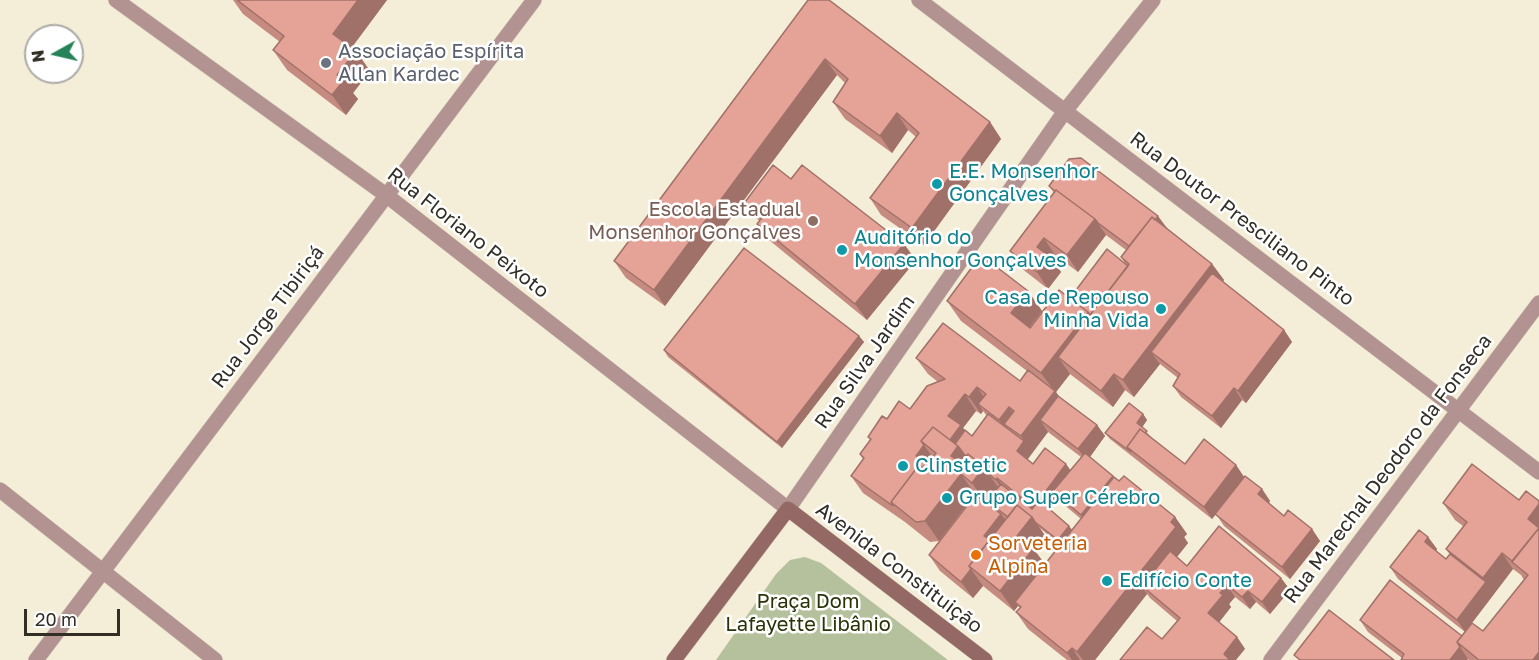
<!DOCTYPE html>
<meta charset="utf-8">
<style>
body{margin:0}
#map{position:relative;width:1539px;height:660px;overflow:hidden;background:#f4edd7;font-family:"Golos Text",sans-serif}
canvas{display:block}
.north{position:absolute;left:24px;top:24px;width:60px;height:60px;box-sizing:border-box;background:#fff;border:2px solid #adaba8;border-radius:50%;rotate:262deg;font-size:16px;font-weight:700;line-height:24px;text-align:center;color:#312e26}
.north::after{content:'';display:block;margin:auto;width:21px;height:27px;background:#258259;clip-path:polygon(50% 0,100% 100%,50% 72%,0 100%)}
.scale{position:absolute;left:24px;top:609px;width:96px;height:27px;box-sizing:border-box;border:3px solid #312e26;border-top:0;padding-left:8px;font-size:18px;line-height:21px;white-space:nowrap;color:#312e26;-webkit-text-stroke:4px #fff;paint-order:stroke}
</style>
<div id="map">
<canvas width="1539" height="660"></canvas>
<div class="north">N</div>
<div class="scale">20 m</div>
</div>
<script>
const ctx = document.querySelector('canvas').getContext('2d');
ctx.lineJoin = 'round';
function fill(path, color) { ctx.fillStyle = color; ctx.fill(path, 'evenodd'); }
function strokePath(path, color, width, dash) { ctx.strokeStyle = color; ctx.lineWidth = width; ctx.lineCap = dash ? 'butt' : 'round'; ctx.setLineDash(dash || []); ctx.stroke(path); }
function drawText(font, color, halo, rows, align = 'center') {
  ctx.font = font + ' "Golos Text",sans-serif'; ctx.lineWidth = 5; ctx.setLineDash([]); ctx.textBaseline = 'middle'; ctx.strokeStyle = halo; ctx.fillStyle = color; for (const [text, x, y, turn = 0] of rows) {
    ctx.save(); ctx.translate(x, y); ctx.rotate((+turn || 0) * Math.PI / 180); ctx.textAlign = isNaN(turn) ? turn : align; if (halo) ctx.strokeText(text, 0, 0); ctx.fillText(text, 0, 0); ctx.restore();
  }
}
fill(new Path2D(`
 M805 557 821 563 948 660H716L776 574 790 560Z`), '#b5c09c');
const street = new Path2D(`
 M116 0 386 195 788 509 1065 111 1153 0
 M919 0 1539 472
 M0 490 215 660
 M36 660 534 0
 M1271 660 1539 303`);
const secondary = new Path2D(`
 M674 660 788 509 985 660`);
strokePath(street, '#d1cbb7', 16);
strokePath(secondary, '#d1cbb7', 16);
strokePath(street, '#b29391', 15);
strokePath(secondary, '#936865', 15);
fill(new Path2D(`
 M233 0H387L351 48 356 51 370 71 353 93 358 99 346 115 287 70 273 50 280 42 243 14Z
 M808 0 990 122 1001 139 924 245 881 215 870 198 916 137 908 130 892 153 845 119 833 102 845 83 837 75 665 306 626 278 614 261Z
 M791 179 916 260 867 320 769 240 757 224 760 221 757 219 745 202Z
 M1049 186 1167 228 1212 264 1224 280 1222 282 1284 330 1292 342 1246 403 1242 400 1221 428 1181 397 1173 386 1178 378 1160 364 1134 397 1125 390 1113 407 1070 374 1056 392 1058 396 1097 425 1105 436 1090 457 1114 477 1175 517 1187 534 1184 537 1188 543 1177 557 1187 566 1281 578 1290 590 1270 614 1256 602 1250 609 1235 597 1229 604 1231 607 1219 622 1237 637 1245 649 1162 639 1177 621 1150 598 1147 594 1095 660H1067L1028 629 1016 612 1020 608 1018 606 1014 611 983 586 973 598 940 571 929 555 976 495 975 494 939 541 930 542 905 522 863 493 851 476 863 459 860 454 870 440 868 437 887 419 910 409 938 382 928 374 916 358 1020 381 1027 371 961 321 947 301 1028 291 1042 311 1029 328 1070 298 1125 263 1121 257 1126 250 1106 235 1078 272 1055 255 1052 259 1061 272 1048 289 1021 268 1010 251 1054 193ZM976 411 981 414 983 411 987 416 972 436 963 428ZM1048 432 1081 457 1071 470 1033 464 1027 459ZM1058 498 1062 503 1081 519 1072 530 1050 509ZM1040 528 1060 545 1045 564 1035 551 1046 537Z
 M859 336 864 342 782 448 668 357 664 350Z
 M1143 414 1147 420 1142 427 1151 437 1185 464 1236 465 1244 477 1230 495 1262 489 1270 501 1269 503 1284 516 1312 529 1320 541 1290 579 1224 526 1216 514 1212 519 1110 439 1105 433Z
 M1519 500 1539 660H1469L1468 659 1467 660H1401L1402 658 1368 632 1360 620 1462 636 1465 632 1398 579 1390 567 1428 537 1437 549 1436 551 1446 559 1450 555 1446 549 1463 526 1455 520 1443 503ZM1513 569 1521 575 1524 580 1483 631 1469 627Z`), '#c58b81');
fill(new Path2D(`
 M358 0H387L347 54 333 34Z
 M356 51 370 71 353 93 358 99 346 115 332 95 337 75Z
 M825 59 837 75 665 306 654 290Z
 M897 113 908 130 892 153 880 136Z
 M990 122 1001 139 924 245 912 228Z
 M1158 216 1167 228 1142 261 1133 249Z
 M1095 219 1106 235 1078 272 1067 255Z
 M1044 238 1055 255 1052 259 1061 272 1048 289 1037 272V247Z
 M904 244 916 260 867 320 855 304Z
 M1212 264 1224 280 1162 361 1151 352 1160 364 1134 397 1123 380Z
 M1028 291 1042 311 1025 333 1011 313Z
 M1088 312 1093 320 1058 357 1070 374 1056 392 1067 407 1040 420 1048 432 1025 463 1017 451 1024 441 1021 436 1055 392 1041 373Z
 M1284 330 1292 342 1246 403 1238 391Z
 M859 336 864 342 782 448 777 442Z
 M1114 374 1125 390 1113 407 1101 391Z
 M977 387 989 404H978L983 411 981 414 969 397Z
 M1234 388 1242 400 1221 428 1212 416Z
 M965 394 976 411 963 428 973 442 964 454 972 466 965 476 951 456 948 416Z
 M1009 407 1021 424H1004L1012 435 1011 437 999 420Z
 M1143 414 1147 420 1141 429 1137 423Z
 M1097 425 1105 436 1087 461 1078 449Z
 M924 445 936 462 894 505 916 456Z
 M1066 464 1075 476 1053 491 1058 498 1048 511 1040 499Z
 M1236 465 1244 477 1212 519 1204 507Z
 M984 467 998 487 986 503 972 483Z
 M961 474 975 494 939 541 925 521Z
 M1113 476 1121 488 1090 527 1081 515Z
 M997 478 1006 490 1004 492 996 480Z
 M1262 489 1270 501 1266 506 1258 494Z
 M1035 494 1043 506 1036 515 1028 503Z
 M1539 504V559L1528 519Z
 M1001 514 1013 530 991 545 984 536Z
 M1032 517 1046 537 1035 551 1048 568 1015 602 1018 606 1014 611 1000 591 1017 536Z
 M1175 517 1187 534 1184 537 1188 543 1149 592 1142 586 1147 594 1095 660H1083L1077 652Z
 M1069 526 1074 532 1062 547 1058 540Z
 M1312 529 1320 541 1290 579 1282 567Z
 M1428 537 1437 549 1433 554 1425 542Z
 M1502 553 1513 569 1465 632 1457 620 1486 582 1483 578Z
 M971 569 983 586 973 598 961 582Z
 M1281 578 1290 590 1270 614 1262 602Z
 M1227 585 1235 597 1229 604 1231 607 1217 625 1208 613 1220 593Z
 M1248 591 1256 602 1250 609 1242 597Z
 M1237 637 1245 649 1236 660H1228L1224 654Z
 M1460 647 1468 659 1467 660H1450Z
 M1072 648 1080 660H1072L1067 653Z
 M1539 652V660H1533Z`), '#a07169');
const building = new Path2D(`
 M237 0H358L333 34 356 51 337 75 344 80 332 95 273 50 284 36Z
 M808 0H829L990 122 912 228 870 198 919 133 897 113 880 136 833 102 848 79 825 59 654 290 614 261Z
 M1081 158 1158 216 1155 220 1152 217 1129 246 1098 223 1095 219 1056 190 1055 191 1049 186 1069 159Z
 M773 165 791 179 802 165 904 244 855 304 757 224 764 215 745 202Z
 M1056 190 1095 219 1067 255 1044 238 1037 247 1049 256 1037 272 1010 251Z
 M1152 217 1212 264 1123 380 1114 374 1101 391 1058 357 1129 264 1121 257Z
 M744 248 859 336 777 442 664 350Z
 M1107 249 1128 266 1090 315 1088 312 1070 298Z
 M981 255 1028 291 1011 313 1030 328 1059 290 1088 312 1041 373 947 301Z
 M1212 273 1284 330 1238 391 1234 388 1212 416 1173 386 1180 374 1151 352Z
 M943 323 1020 381 1028 370 1055 391 1021 436 1004 424 1014 411 1009 407 999 420 978 404 986 394 977 387 969 397 965 394 948 416 961 425 950 440 933 427 921 441 924 445 916 456 926 463 922 468 919 465 891 502 893 506 851 476 864 458 860 454 871 439 868 437 882 416 887 419 899 401 910 409 927 386 945 379 916 358Z
 M1058 396 1097 425 1078 449 1040 420Z
 M1129 403 1143 414 1137 423 1147 431 1145 433 1140 429 1127 447 1131 452 1105 433Z
 M988 414 1024 441 1017 451 1033 464 1045 448 1066 464 1040 499 1035 494 1028 503 997 478 996 480 990 475 984 467 968 454 966 456 964 454 958 446 955 444 965 430 972 436Z
 M933 427 958 446 951 456 961 463 968 454 984 467 972 483 961 474 925 521 916 522 891 502 919 465 923 469 936 453 921 441Z
 M1140 429 1185 464 1204 439 1236 465 1204 507 1127 447Z
 M1085 453 1113 476 1081 515 1053 491Z
 M1472 464 1519 500 1526 491 1539 501V504L1528 519 1539 528 1512 561 1502 553 1483 578 1446 549 1467 522 1443 503Z
 M1124 476 1175 517 1171 522 1176 527 1077 652 1072 648 1067 653 1016 612 1021 607 1015 602 1114 477 1119 481Z
 M1245 476 1262 489 1258 494 1284 516 1288 510 1312 529 1282 567 1215 514Z
 M1001 484 1032 509 1039 500 1069 526 1058 540 1035 522 1032 517 1017 505 1008 517 987 501Z
 M976 494 1001 514 984 536 990 540 969 566 971 569 961 582 929 555Z
 M1017 505 1032 517 1017 536 1034 548 1000 591 969 566Z
 M1219 526 1281 578 1262 602 1248 591 1242 597 1227 585 1220 593 1223 595 1208 613 1237 637 1224 654 1230 660H1120L1147 627 1162 639 1180 618 1142 586 1170 551 1187 566Z
 M1539 528V652L1533 660H1479L1457 642 1472 623 1483 631 1528 575 1512 562Z
 M1419 530 1428 537 1425 542 1446 559 1450 554 1486 582 1457 620 1390 567Z
 M1390 580 1462 636 1457 642 1460 647 1450 660H1401L1404 654 1360 620Z
 M1329 610 1394 660H1300L1294 655Z`);
fill(building, '#e5a296');
strokePath(building, '#a07169', 1.5);
for (const [x, y, r, color] of [
 [326,63,6,"#6b7280"],
 [937,184,6,"#0f9aa8"],
 [813,221,6,"#8d6e63"],
 [842,250,6,"#0f9aa8"],
 [1161,309,6,"#0f9aa8"],
 [903,466,6,"#0f9aa8"],
 [947,498,6,"#0f9aa8"],
 [976,555,6,"#e8710a"],
 [1107,581,6,"#0f9aa8"]
]) { const dot = new Path2D(); dot.arc(x, y, r, 0, 2 * Math.PI); ctx.fillStyle = color; ctx.fill(dot); strokePath(dot, '#fff', 2); }
drawText('20px', '#5b616d', '#fff', [
 ["Associação Espírita",338,52],
 ["Allan Kardec",338,75]
], 'left');
drawText('20px', '#0d838f', '#fff', [
 ["E.E. Monsenhor",949,172],
 ["Gonçalves",949,195],
 ["Auditório do",854,238],
 ["Monsenhor Gonçalves",854,261],
 ["Casa de Repouso",1149,298,"right"],
 ["Minha Vida",1149,321,"right"],
 ["Clinstetic",915,466],
 ["Grupo Super Cérebro",959,498],
 ["Edifício Conte",1119,581]
], 'left');
drawText('20px', '#785e54', '#fff', [
 ["Escola Estadual",801,210],
 ["Monsenhor Gonçalves",801,233]
], 'right');
drawText('20px', '#312e26', '#fff', [
 ["Rua Doutor Presciliano Pinto",1242,219,37],
 ["Rua Floriano Peixoto",468,233,38],
 ["Rua Jorge Tibiriçá",268,317,-53],
 ["Rua Silva Jardim",865,362,-55],
 ["Rua Marechal Deodoro da Fonseca",1388,469,-53],
 ["Avenida Constituição",899,568,37]
]);
drawText('20px', '#c56008', '#fff', [
 ["Sorveteria",988,544],
 ["Alpina",988,567]
], 'left');
drawText('20px', '#293306', '#fff', [
 ["Praça Dom",808,602],
 ["Lafayette Libânio",808,625]
]);
</script>
